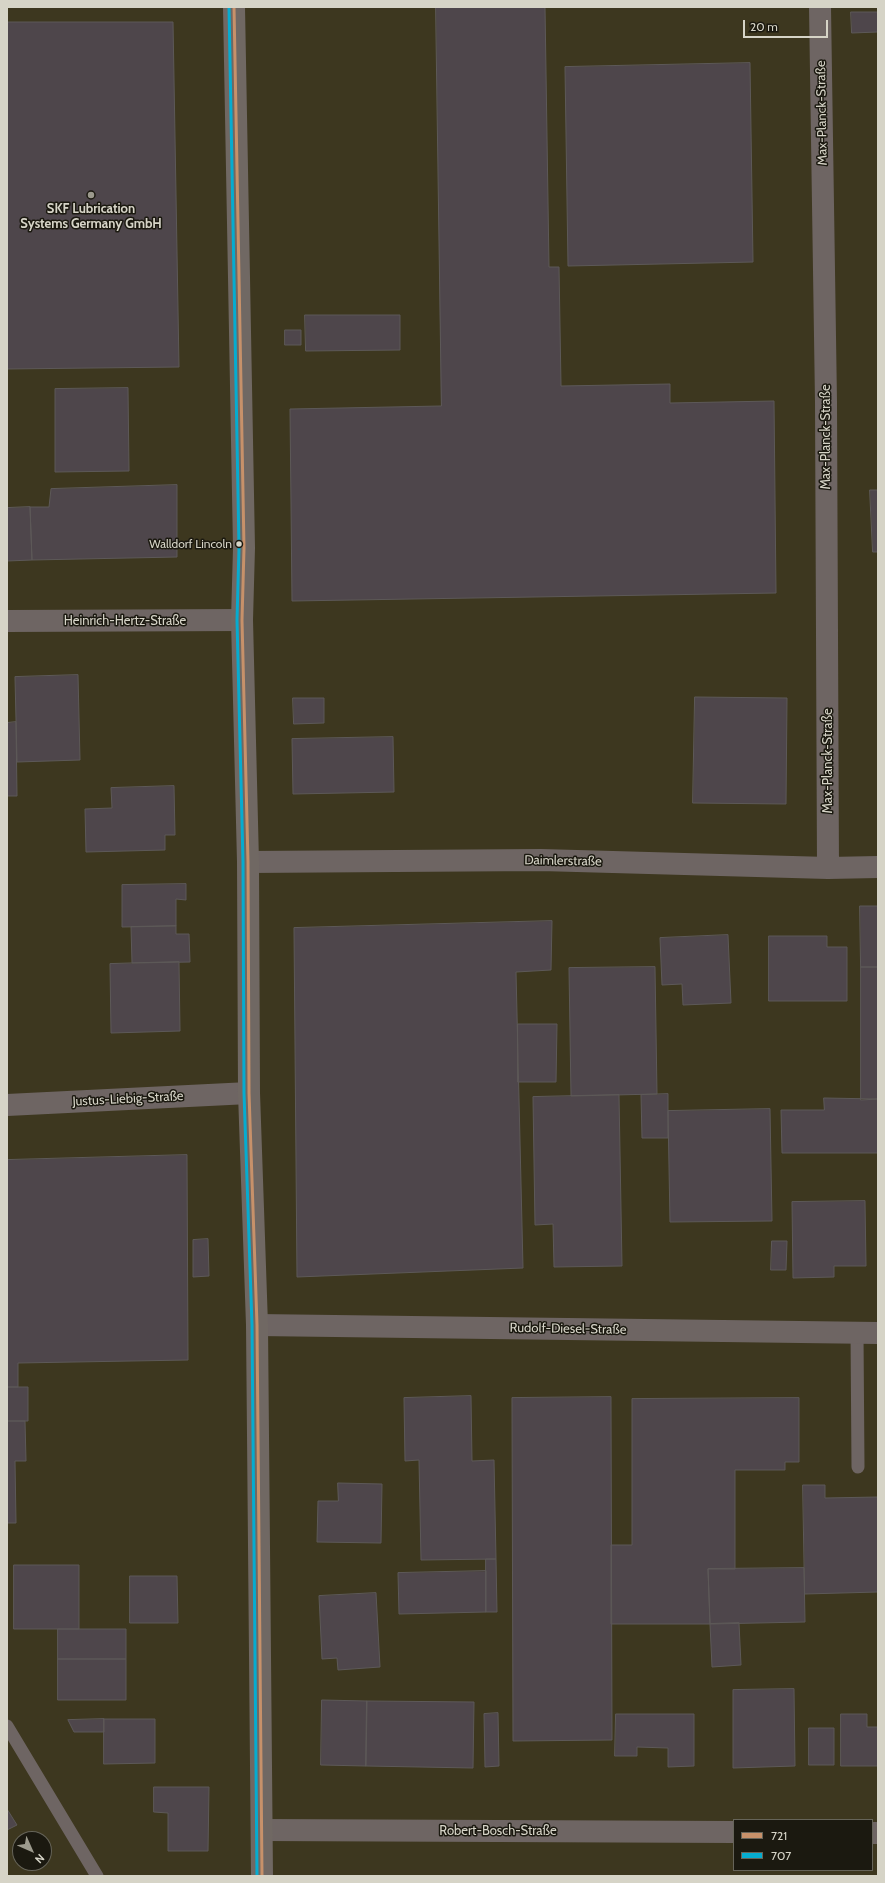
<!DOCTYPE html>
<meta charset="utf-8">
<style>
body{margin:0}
#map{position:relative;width:885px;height:1883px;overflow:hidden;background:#2f2d22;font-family:Cabin,sans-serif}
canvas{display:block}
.frame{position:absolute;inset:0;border:8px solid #d6d4c7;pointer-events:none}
.legend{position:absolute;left:733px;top:1819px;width:140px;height:52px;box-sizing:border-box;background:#1b1910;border:1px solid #666459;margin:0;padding:5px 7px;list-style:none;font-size:12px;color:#d6d4c7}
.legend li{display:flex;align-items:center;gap:8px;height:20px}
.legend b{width:20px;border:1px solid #666459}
.north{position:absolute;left:12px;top:1831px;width:40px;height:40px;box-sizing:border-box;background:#1b1910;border:1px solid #666459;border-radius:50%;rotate:135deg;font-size:11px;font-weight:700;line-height:16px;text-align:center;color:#d6d4c7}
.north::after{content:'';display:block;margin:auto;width:14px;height:18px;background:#9c9a8d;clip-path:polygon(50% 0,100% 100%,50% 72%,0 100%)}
.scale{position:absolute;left:743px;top:20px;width:85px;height:18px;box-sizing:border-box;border:2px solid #d6d4c7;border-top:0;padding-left:5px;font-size:12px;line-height:14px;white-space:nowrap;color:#d6d4c7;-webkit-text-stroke:3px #1b1910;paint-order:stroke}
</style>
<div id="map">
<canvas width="885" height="1883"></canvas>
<div class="frame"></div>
<ul class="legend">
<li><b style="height:5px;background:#c7916a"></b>721</li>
<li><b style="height:5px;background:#06acd0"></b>707</li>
</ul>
<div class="north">N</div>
<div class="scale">20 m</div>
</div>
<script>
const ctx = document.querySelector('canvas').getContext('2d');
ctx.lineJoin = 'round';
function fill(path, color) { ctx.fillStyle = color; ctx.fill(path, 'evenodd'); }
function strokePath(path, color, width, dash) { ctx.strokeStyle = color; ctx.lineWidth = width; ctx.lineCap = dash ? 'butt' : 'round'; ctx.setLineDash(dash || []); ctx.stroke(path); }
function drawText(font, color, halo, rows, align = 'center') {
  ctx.font = font + ' Cabin,sans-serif'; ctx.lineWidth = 3; ctx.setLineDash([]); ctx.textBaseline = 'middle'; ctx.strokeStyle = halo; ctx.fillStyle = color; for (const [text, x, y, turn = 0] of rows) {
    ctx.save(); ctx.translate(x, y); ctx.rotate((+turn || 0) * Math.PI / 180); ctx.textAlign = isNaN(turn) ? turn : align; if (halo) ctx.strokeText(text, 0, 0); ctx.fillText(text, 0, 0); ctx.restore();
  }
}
fill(new Path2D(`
 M7 7H878V1876H7ZM734 1820H872V1870H734ZM20 1839H44V1863H20Z`), '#3d371f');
const building = new Path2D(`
 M436 7H545L549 267H559L561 386 670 384V403L774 401 776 593 292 601 290 409 441 406Z
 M851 12H878V32L852 33Z
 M7 22H173L179 367 7 369Z
 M750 63 753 262 568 266 565 67Z
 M305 315H400V350L306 351Z
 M285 330H301V345H285Z
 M128 388 129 471 55 472V389Z
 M177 485V557L32 560 30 507H49L51 489Z
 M870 490H878V552H873Z
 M30 507 32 560 7 561V508Z
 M78 675 80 760 17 762 15 677Z
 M695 697 787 698 786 804 693 803Z
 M293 698H324V723L294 724Z
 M16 722 17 796H7V723Z
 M393 737 394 792 293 794 292 739Z
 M174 786 175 835H165V850L86 852 85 809 112 808 111 788Z
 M186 884V900L176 899V926L122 927V885Z
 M860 906H878V967H861Z
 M552 921 551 970 516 972 523 1268 297 1277 294 928Z
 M176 926V934H189L190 962 132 963 131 927Z
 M728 935 731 1003 683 1005 682 984 662 985 660 938Z
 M769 936H827V947H847V1001H769Z
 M179 962 180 1031 111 1033 110 964Z
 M655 967 657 1094 571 1096 569 968Z
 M861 967H878V1099L861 1100Z
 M518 1024H557L556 1082H518Z
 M668 1094V1138H642L641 1095Z
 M619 1095 622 1266 554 1267 553 1224 535 1225 533 1097Z
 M824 1098 878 1099V1153H782L781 1110H824Z
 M770 1109 772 1221 670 1222 668 1111Z
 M187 1155 188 1360 18 1363V1387H7V1160Z
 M865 1201 866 1266H834V1277L793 1278 792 1202Z
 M208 1239 209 1276 193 1277V1240Z
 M772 1241H787L786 1270H771Z
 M7 1387H28V1421H7Z
 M471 1396 472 1461 494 1460 496 1559 421 1560 419 1460 405 1461 404 1398Z
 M611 1397 612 1740 513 1741 512 1398Z
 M799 1398V1462H785V1470H735V1569H708L710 1624H611V1545H632V1399Z
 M7 1421H25L26 1461H15L16 1523H7Z
 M338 1483 382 1484 381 1543 317 1542 318 1501H338Z
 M803 1485H825V1498L878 1497V1592L805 1594Z
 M486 1559H496L497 1612H486Z
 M14 1565H79V1629H14Z
 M804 1568 805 1622 710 1624 708 1569Z
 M486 1571V1612L399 1614 398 1573Z
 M130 1576H177L178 1623H130Z
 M376 1593 380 1667 338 1670 337 1658 322 1659 319 1596Z
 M739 1623 741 1665 712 1667 710 1624Z
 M58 1629H126V1659H58Z
 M58 1659H126V1700H58Z
 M794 1689 795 1766 733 1768V1690Z
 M322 1700 367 1701 366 1766 321 1765Z
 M367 1701 474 1702 473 1768 366 1766Z
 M498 1713 499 1766 485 1767 484 1714Z
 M616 1714H694V1766L668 1767V1748L637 1747V1756H615Z
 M841 1714H867V1727H878V1766H841Z
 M104 1719V1732H74L68 1720Z
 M104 1719H155V1763L104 1764Z
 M809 1728H834V1765H809Z
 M154 1787H209L208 1851H168V1813L154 1812Z
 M7 1809 17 1825 7 1830Z`);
fill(building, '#4e464b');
strokePath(building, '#5d5958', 1);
strokePath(new Path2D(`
 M857 1333 858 1467
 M7 1726 97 1876`), '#6e6563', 13);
strokePath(new Path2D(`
 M820 7 826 402 828 868
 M7 621 242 620
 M248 862 541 860 828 868 878 867
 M7 1105 249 1093
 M257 1325 878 1333
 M262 1830 734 1832
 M872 1833H878`), '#6e6563', 22);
strokePath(new Path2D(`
 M234 7 244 548 242 620 248 862 249 1093 257 1325 262 1876`), '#706863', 22);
strokePath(new Path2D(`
 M234 7 244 548 242 620 248 862 249 1093 257 1325 262 1876`), '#c7916a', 3);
strokePath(new Path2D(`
 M229 7 239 548 237 620 243 862 244 1093 252 1325 257 1876`), '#06acd0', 3);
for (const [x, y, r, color] of [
 [91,195,4,"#9c9a8d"],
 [239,544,3.5,"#d6d4c7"]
]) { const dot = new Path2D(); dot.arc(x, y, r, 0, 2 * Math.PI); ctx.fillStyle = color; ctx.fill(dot); strokePath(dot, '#1b1910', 1.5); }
drawText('12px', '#d6d4c7', '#1b1910', [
 ["Walldorf Lincoln",232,544]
], 'right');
drawText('13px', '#d6d4c7', '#1b1910', [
 ["Max-Planck-Straße",822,113,-91],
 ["Max-Planck-Straße",826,437,-90],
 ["Heinrich-Hertz-Straße",125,621],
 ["Max-Planck-Straße",828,761,-90],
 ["Daimlerstraße",563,861,1],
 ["Justus-Liebig-Straße",128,1099,-3],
 ["Rudolf-Diesel-Straße",568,1329,1],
 ["Robert-Bosch-Straße",498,1831]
]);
drawText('bold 13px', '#d6d4c7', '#1b1910', [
 ["SKF Lubrication",91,209],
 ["Systems Germany GmbH",91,224]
]);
</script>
